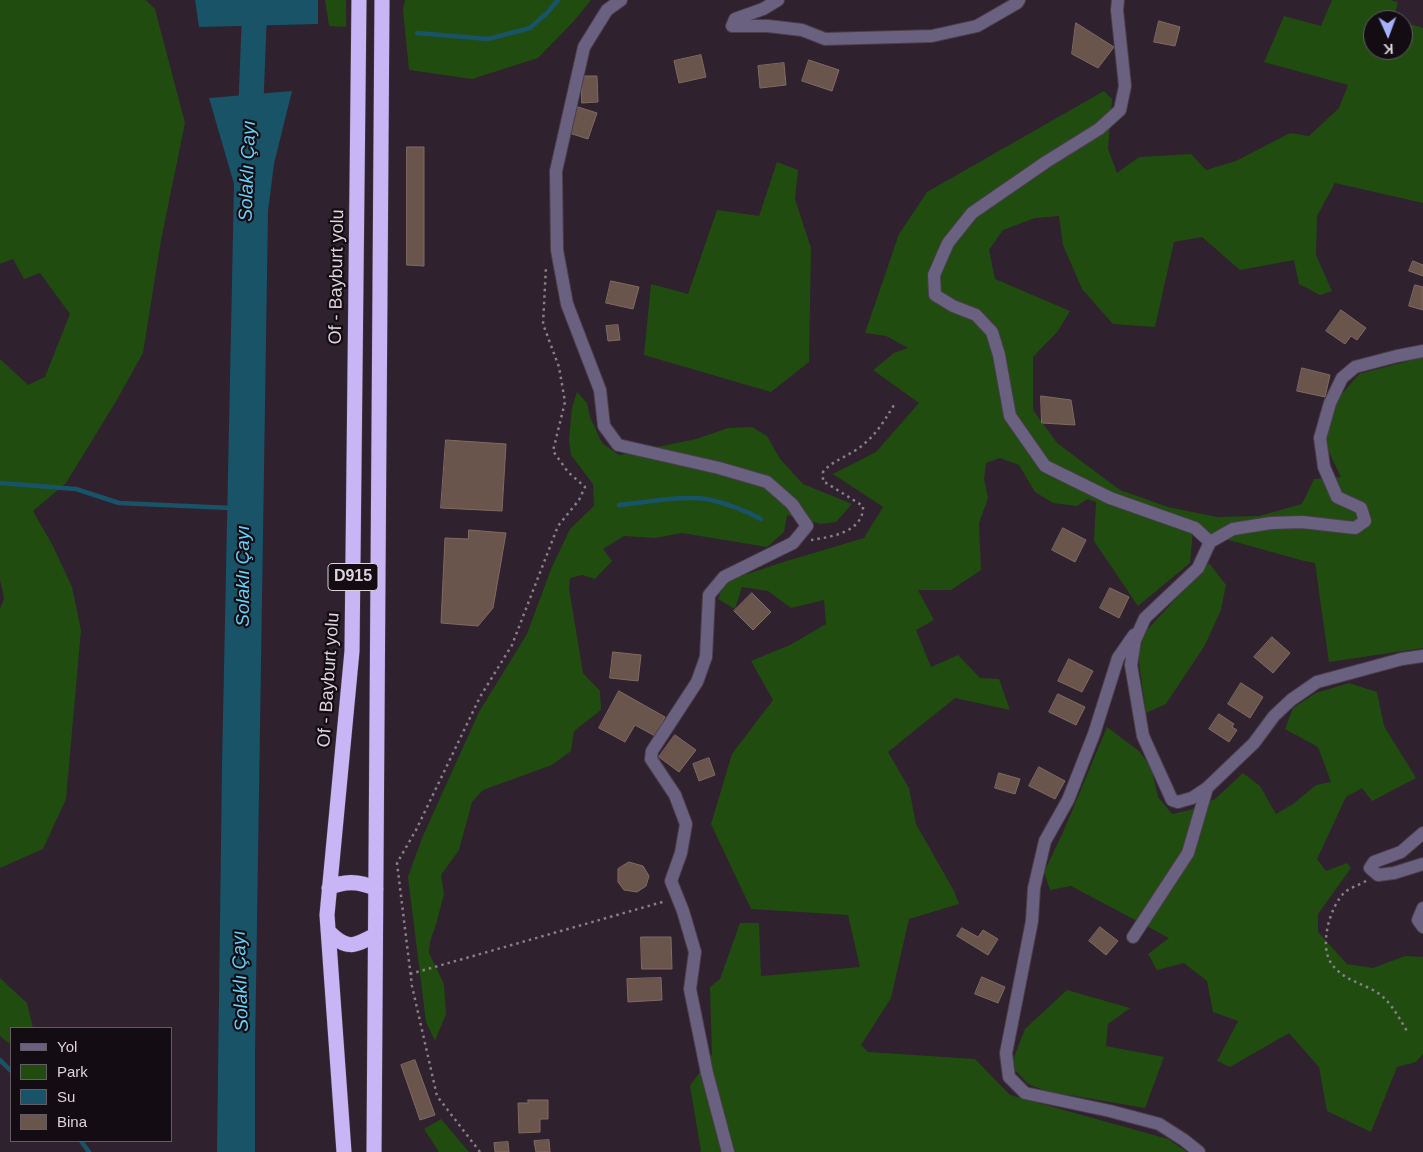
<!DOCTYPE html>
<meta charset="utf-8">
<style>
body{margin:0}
#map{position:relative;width:1423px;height:1152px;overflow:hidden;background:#2f212e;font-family:Arial,sans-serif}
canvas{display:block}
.legend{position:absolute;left:10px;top:1027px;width:162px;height:115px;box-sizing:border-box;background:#130d13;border:1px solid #635c63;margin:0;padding:6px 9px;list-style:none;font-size:15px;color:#dcd3db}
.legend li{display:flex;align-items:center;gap:10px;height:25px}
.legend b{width:25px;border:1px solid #635c63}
.north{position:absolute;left:1363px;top:10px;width:50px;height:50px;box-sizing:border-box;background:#130d13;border:1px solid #635c63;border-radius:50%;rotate:178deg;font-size:14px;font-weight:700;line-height:20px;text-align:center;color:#dcd3db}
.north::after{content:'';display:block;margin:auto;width:18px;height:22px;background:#a6b1fc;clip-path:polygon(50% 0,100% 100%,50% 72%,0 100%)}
</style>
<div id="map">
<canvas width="1423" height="1152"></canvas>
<ul class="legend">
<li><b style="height:6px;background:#6a6181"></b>Yol</li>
<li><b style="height:14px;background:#214c10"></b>Park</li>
<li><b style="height:14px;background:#185368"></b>Su</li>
<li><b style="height:14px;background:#6a554d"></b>Bina</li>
</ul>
<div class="north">K</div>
</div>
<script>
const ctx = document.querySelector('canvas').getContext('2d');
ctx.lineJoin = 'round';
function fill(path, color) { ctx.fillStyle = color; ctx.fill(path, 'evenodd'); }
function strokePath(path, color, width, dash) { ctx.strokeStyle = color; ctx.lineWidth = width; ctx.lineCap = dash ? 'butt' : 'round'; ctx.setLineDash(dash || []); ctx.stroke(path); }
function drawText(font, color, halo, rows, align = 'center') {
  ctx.font = font + ' Arial,sans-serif'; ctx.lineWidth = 4.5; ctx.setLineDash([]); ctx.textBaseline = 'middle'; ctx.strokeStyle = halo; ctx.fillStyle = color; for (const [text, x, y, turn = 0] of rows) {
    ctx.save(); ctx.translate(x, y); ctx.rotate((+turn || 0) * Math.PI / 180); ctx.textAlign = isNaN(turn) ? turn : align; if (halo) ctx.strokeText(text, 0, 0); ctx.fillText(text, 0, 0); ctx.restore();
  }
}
fill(new Path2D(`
 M0 0H146L155 9 185 123 161 240 143 353 115 403 66 483 33 511 53 546 72 587 81 630 66 799 43 849 0 868V609L4 598 0 580V359L28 385 45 377 70 314 40 273 24 279 13 259 0 264Z
 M325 0H346V27L329 26Z
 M405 0H591L574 21 538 58 472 79 409 70 403 10Z
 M1332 0H1390L1398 2 1394 18 1398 20H1373V50H1403V22L1423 28V203L1335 183 1317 216 1316 255 1332 291 1320 295 1299 284 1294 260 1240 270 1202 237 1174 242 1155 327 1113 324 1082 289 1063 245 1059 216 1035 218 1003 230 989 250 995 279 1070 311 1058 331 1033 357V410L1057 443 1120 490 1168 507 1217 517 1259 516 1302 504 1314 479 1341 477 1325 444 1334 403 1359 374 1423 357V648L1329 662 1315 563 1304 561 1193 530 1190 563 1138 606 1094 541 1096 502 1087 499 1077 506 1053 503 1035 492 1019 465 1000 458 986 463 984 479 988 498 979 523 981 570 951 590H918L934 620 916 630 931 667 958 655 980 678 999 679 1010 710 955 698 888 752 909 788 916 824 954 891 959 904 909 919 891 998 861 1045 868 1052 975 1059 1010 1095 1168 1139 1187 1152H699L701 1151 690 1086 712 1054 710 987 720 979 740 923H759L761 976 860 967 848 915 751 909 711 824 732 754 773 700 751 661 790 645 826 624 824 600 791 608 768 591 742 587 735 609 718 599 725 581 790 560 864 538 883 507 833 474 876 452 919 403 873 370 894 353 908 348 886 336 865 333 899 234 927 192 1104 91 1112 99 1108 149 1117 173 1139 157 1191 154 1206 170 1236 161 1290 133 1309 136 1339 108 1348 85 1264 62 1284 16 1321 26Z
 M777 162 798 170 795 199 811 248 809 362 771 392 644 355 651 284 688 294 717 210 759 216Z
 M577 392 587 403 590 417 602 443 619 455 696 439 728 428 752 427 767 436 780 459 803 484 852 504 836 522 821 524 787 515 784 532 767 547 682 533 655 538 624 536 603 549 612 561 595 579 582 575 570 578 569 588 583 673 600 691 601 710 574 731 571 751 552 765 483 790 472 802 459 850 441 875 444 894 437 921 430 942 429 953 444 984 446 1014 435 1041 426 1022 408 877 422 838 479 712 527 634 551 569 570 529 594 506 593 484 571 455 569 440 572 408Z
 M1209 563 1226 585 1221 610 1205 645 1166 704 1146 713 1138 655 1145 632Z
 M1349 683 1377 692 1384 726 1416 778 1372 801 1362 788 1346 797 1317 859 1326 871 1347 863 1351 868 1318 914V932L1347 964 1373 968 1405 956 1423 957V1054L1416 1062 1397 1067 1371 1132 1327 1111 1319 1067 1289 1033 1230 1067 1217 1061 1238 1021 1213 1012 1207 981 1184 963 1157 970 1148 954 1169 938 1071 886 1050 890 1044 872 1064 830 1107 727 1139 751 1151 767 1158 797 1172 814 1190 810 1215 799 1243 773 1260 786 1276 814 1293 804 1316 785 1331 782 1318 747 1285 729 1293 708 1316 693Z
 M0 978 27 1003 33 1028H11V1045L0 1036Z
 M1067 990 1130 1008 1108 1024 1106 1046 1164 1057 1145 1108 1046 1091 1028 1084 1015 1070 1014 1057 1025 1029Z
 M441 1119 469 1152H439L424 1129Z`), '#214c10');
fill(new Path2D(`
 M195 0H318V24L199 27Z
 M292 91 274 164 268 211 255 1051V1152H217L222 765 234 184 209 98Z`), '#185368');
strokePath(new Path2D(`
 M417 33 488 39 530 28 547 13 558 0
 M0 483 76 489 119 503 231 508
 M619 505C644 503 688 494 711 500 729 504 746 511 761 519
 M0 1060 11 1071
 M81 1141 89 1152`), '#185368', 4.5);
strokePath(new Path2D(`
 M250 127 255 0`), '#185368', 25);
const building = new Path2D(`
 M1159 21 1180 27 1175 46 1154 42Z
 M1076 23 1114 47 1098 68 1072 54Z
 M701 55 706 77 679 83 674 61Z
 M809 60 839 70 832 91 802 81Z
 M784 63 786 85 760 88 758 66Z
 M582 76H597L598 102 582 103Z
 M575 106 597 113 588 139 566 132Z
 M407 147H424V266L407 265Z
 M1413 261 1423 265V276L1409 271Z
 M611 281 639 287 633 309 606 303Z
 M1415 285 1423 287V310L1409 306Z
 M1341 310 1366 328 1357 340 1351 336 1345 344 1326 331Z
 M618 325 620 340 608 341 606 326Z
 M1302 368 1330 375 1325 397 1297 391Z
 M1041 396 1071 400 1075 425 1042 423Z
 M446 440 506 444 502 511 441 508Z
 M1063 528 1086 540 1075 562 1052 550Z
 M469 530 506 533 493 608 478 626 441 623 445 538 468 539Z
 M1110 588 1129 597 1119 618 1100 608Z
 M752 593 771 612 753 630 734 611Z
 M1272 637 1290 653 1273 673 1254 657Z
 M613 652 641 655 638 681 610 678Z
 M1069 659 1093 671 1082 692 1058 681Z
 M1241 683 1263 697 1250 718 1228 704Z
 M619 691 665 717 655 736 635 725 625 742 599 728Z
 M1058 694 1085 707 1076 725 1049 712Z
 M1219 714 1234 724 1232 727 1237 730 1229 742 1209 729Z
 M675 735 696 750 679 772 659 757Z
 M709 758 715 775 699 781 693 764Z
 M1039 767 1065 781 1055 799 1029 786Z
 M999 773 1020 779 1015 794 995 788Z
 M629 862 643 866 649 876 646 886 637 892 624 890 618 882V869Z
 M1100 927 1118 941 1106 955 1089 941Z
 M962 928 978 937 983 930 998 939 988 955 957 936Z
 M641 937H671L672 969H642Z
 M982 977 1005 987 998 1003 975 994Z
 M661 978 662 1000 628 1002 627 979Z
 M415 1060 435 1115 420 1120 401 1065Z
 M528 1100H548V1119H540V1132L519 1133 518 1103H528Z
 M549 1140 550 1152H536L534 1141Z
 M508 1142 509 1152H495L494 1143Z`);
fill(building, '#6a554d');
strokePath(building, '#806a62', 1);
const minor = new Path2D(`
 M621 0 607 10 584 47 556 171 557 250 567 304 600 390 604 426 618 445 719 468 767 482 792 504 807 526 793 543 724 577 709 595 706 657 697 682 652 751 651 759 675 795 686 824 681 853 671 881 683 911 695 952 690 989 707 1073 728 1152
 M778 0 763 9 735 19 732 26H768L802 30 825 39 932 36 977 26 1017 3 1019 0
 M1118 0 1117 10 1125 86 1120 110 1099 129 1046 162 972 213 948 243 934 275 935 295 953 306 976 315 992 332 999 355 1010 416 1045 466 1110 498 1195 528 1210 542
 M1423 351 1397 356 1355 367 1342 378 1330 403 1320 438 1324 467 1337 497 1361 508 1365 521 1355 528 1302 522 1271 523 1233 529 1210 542 1198 568 1145 618 1135 640 1131 665 1143 736 1172 800 1178 802 1192 798 1207 788 1254 743 1274 716 1291 700 1317 682 1402 659 1423 656
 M1134 635 1118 658 1094 734 1068 800 1045 841 1034 888 1032 921 1006 1053 1009 1077 1025 1093 1110 1111 1159 1124 1184 1140 1199 1152
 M1423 833 1401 852 1374 862 1370 868 1378 875 1394 873 1423 864
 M1423 908 1418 920 1423 927
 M1133 937 1188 853 1207 788`);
const highway = new Path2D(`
 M329 888C345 880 360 881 376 889
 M328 931C347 950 353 947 375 935
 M344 1152 327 915 352 651 359 0
 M374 1152 382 0`);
strokePath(minor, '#4b3d4a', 14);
strokePath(highway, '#4b3d4a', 16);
strokePath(new Path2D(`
 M811 540C831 537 864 532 863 506L823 481V472C832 461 844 458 856 450 874 438 883 423 894 405
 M1366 881C1359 885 1350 888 1345 892 1330 906 1319 945 1331 963 1342 979 1358 982 1373 990 1390 999 1397 1015 1407 1031
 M410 974 666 901
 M480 1152 437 1096 412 986 397 863 416 830 480 697 512 645 558 526 579 500 585 487 568 472 553 451 565 402 559 367 543 324 546 267`), '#8a7f89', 2.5, [2.5, 4]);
strokePath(minor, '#6a6181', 12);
strokePath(highway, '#c7b5f5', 15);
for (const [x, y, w] of [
 [353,577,50]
]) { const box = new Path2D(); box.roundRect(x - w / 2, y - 13.5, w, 27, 4); ctx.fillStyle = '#130d13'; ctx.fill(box); strokePath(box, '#dcd3db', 1); }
drawText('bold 16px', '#dcd3db', null, [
 ["D915",353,577]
]);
drawText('18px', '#dcd3db', '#130d13', [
 ["Of - Bayburt yolu",337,277,-89],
 ["Of - Bayburt yolu",329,680,-86]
]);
drawText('italic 19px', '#62d0f8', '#130d13', [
 ["Solaklı Çayı",248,171,-88],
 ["Solaklı Çayı",244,576,-90],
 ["Solaklı Çayı",241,981,-92]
]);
</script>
